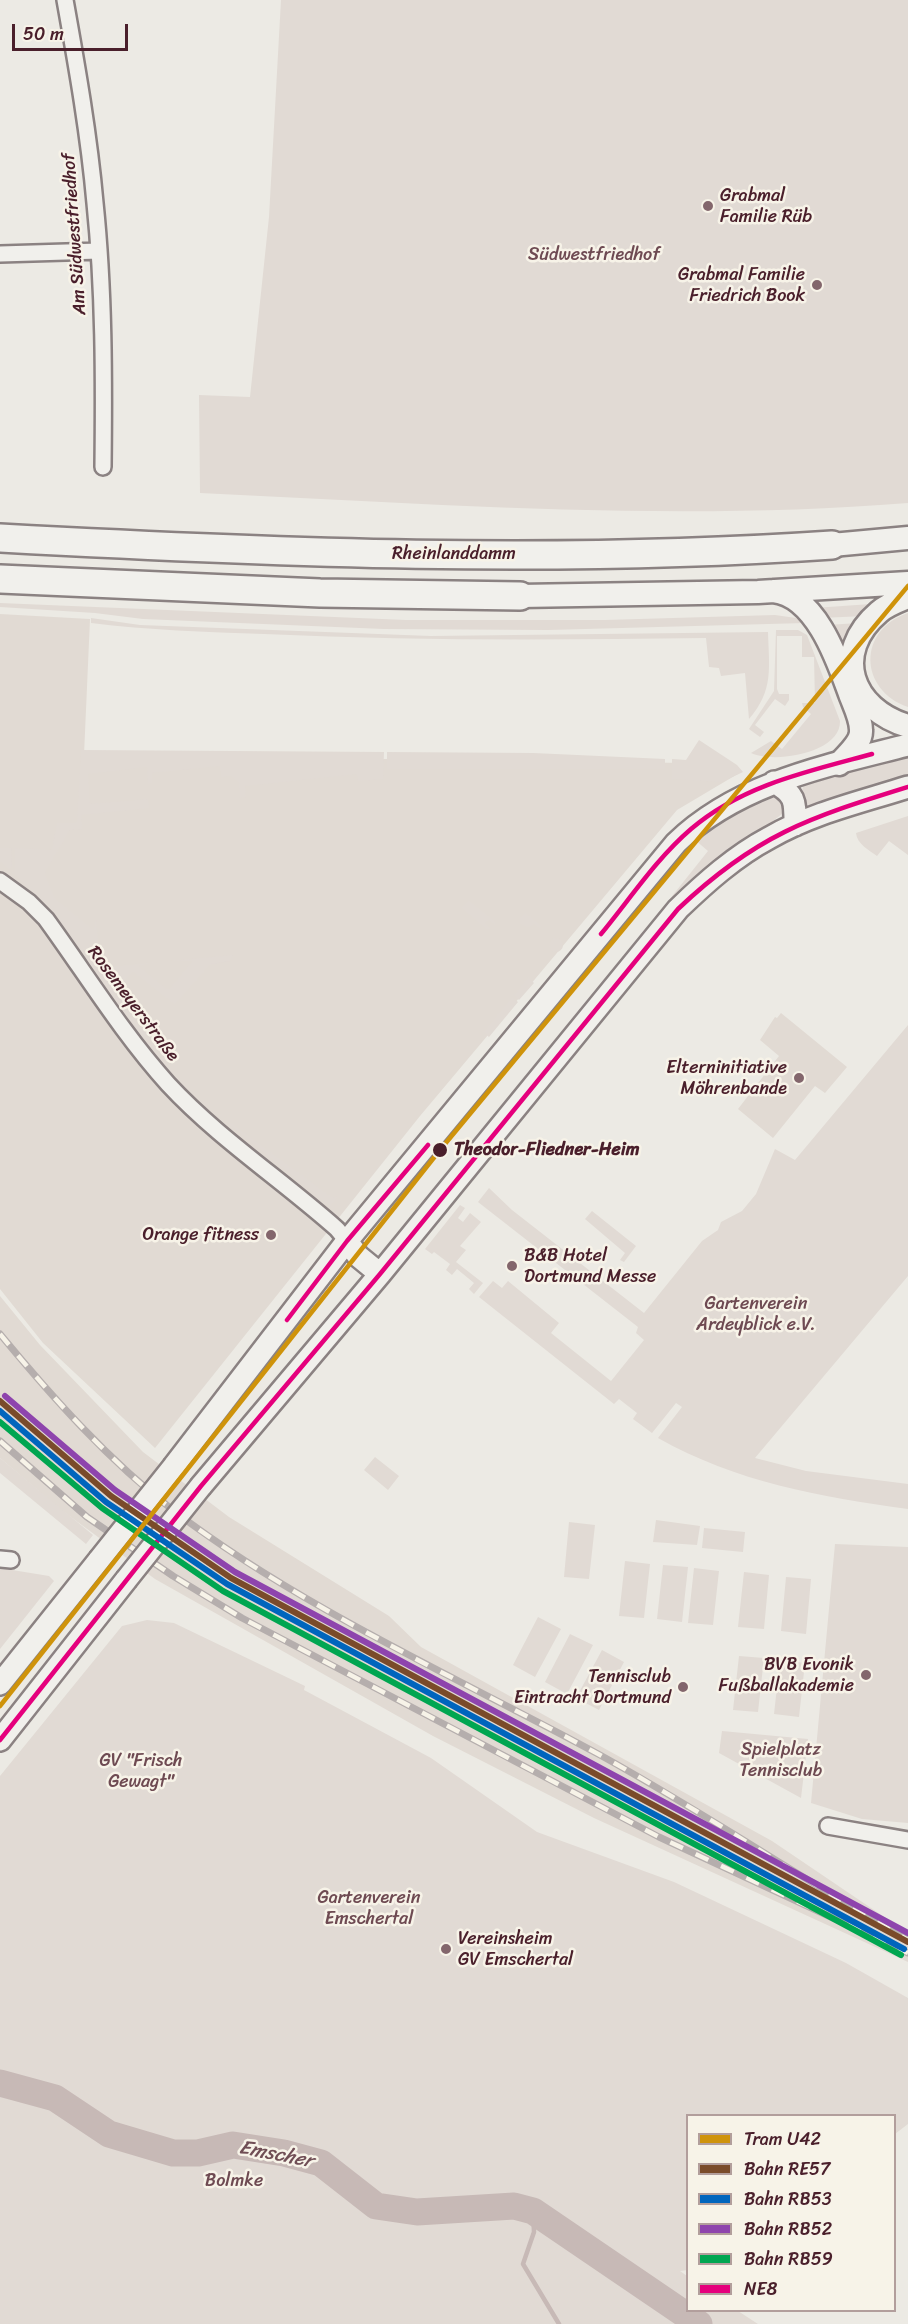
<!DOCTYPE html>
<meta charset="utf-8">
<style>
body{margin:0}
#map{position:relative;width:908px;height:2324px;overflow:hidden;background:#eceae4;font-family:Sriracha,sans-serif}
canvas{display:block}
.legend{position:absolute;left:686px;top:2114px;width:210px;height:198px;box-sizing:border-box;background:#f7f3e8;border:2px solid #b29e9c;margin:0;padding:8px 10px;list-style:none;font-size:18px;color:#4a1f2b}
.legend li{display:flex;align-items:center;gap:12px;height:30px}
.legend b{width:30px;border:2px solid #b29e9c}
.scale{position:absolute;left:12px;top:24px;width:116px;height:27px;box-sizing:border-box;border:3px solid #4a1f2b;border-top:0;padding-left:8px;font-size:18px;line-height:21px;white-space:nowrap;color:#4a1f2b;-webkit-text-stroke:4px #f7f3e8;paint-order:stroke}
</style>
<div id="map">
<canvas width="908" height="2324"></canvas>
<ul class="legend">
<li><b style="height:8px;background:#cf930b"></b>Tram U42</li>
<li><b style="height:8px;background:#7a4b2a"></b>Bahn RE57</li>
<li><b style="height:8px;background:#0065bd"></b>Bahn RB53</li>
<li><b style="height:8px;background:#8e44ad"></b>Bahn RB52</li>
<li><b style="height:8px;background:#00a651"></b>Bahn RB59</li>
<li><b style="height:8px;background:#e5007d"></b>NE8</li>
</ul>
<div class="scale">50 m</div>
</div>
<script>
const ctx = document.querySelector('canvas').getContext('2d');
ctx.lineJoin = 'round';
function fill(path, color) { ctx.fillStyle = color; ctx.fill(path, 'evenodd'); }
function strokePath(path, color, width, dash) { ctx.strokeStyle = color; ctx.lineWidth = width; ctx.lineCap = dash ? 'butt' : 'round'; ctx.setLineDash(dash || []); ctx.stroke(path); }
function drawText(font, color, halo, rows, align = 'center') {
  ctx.font = font + ' Sriracha,sans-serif'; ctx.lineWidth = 5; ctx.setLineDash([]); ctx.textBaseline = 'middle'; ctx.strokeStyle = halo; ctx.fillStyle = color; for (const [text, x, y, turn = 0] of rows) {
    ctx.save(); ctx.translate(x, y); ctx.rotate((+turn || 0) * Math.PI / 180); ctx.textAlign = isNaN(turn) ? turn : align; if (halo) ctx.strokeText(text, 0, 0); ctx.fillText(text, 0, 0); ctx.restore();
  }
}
fill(new Path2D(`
 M0 614 90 619 84 755 687 763 741 772 677 810 420 1116 155 1448 43 1343 0 1289Z
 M781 1013 847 1067 825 1093 815 1086 773 1138 738 1109 779 1056 760 1040 775 1017 777 1018Z
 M0 1296 40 1345 143 1452 229 1517 389 1616 421 1647 772 1841 908 1933V1962L594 1818 433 1736 155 1579 60 1509 0 1458Z`), '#e1dad3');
fill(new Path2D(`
 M281 0H908V503C672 522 436 504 200 493L199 395 250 397 269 217Z
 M0 603 406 620H605L775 615 796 618 805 623 548 630 384 629 143 619 95 613 0 607Z
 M871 604 864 616 821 618 814 608Z
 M908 613V707C859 690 857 630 908 613Z
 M91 618 140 625 431 636 768 632C769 668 774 690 749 719L745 673 721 676 719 668 709 667 706 638C559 640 411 641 264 634 206 632 148 630 91 623Z
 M858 623 844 653 828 625Z
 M776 630H798L807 635 840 721C841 753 774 764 751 753L771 741 782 749 811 714 803 707 802 703H815L814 657H802V636H777V689L779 694H789V700L785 706 775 699 755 725 764 732 760 737 749 729 774 691Z
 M699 740 737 765 743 772 722 782 672 779V759L686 760Z
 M81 750 384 752 383 779 358 781 357 774 245 786 246 797 240 798 239 783 230 776 221 777 219 766 152 773V783L148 784 147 767 88 774 90 804 148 799 149 808 81 815 82 829 70 830 45 873 55 898 94 930 96 920 101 967H107L108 978 120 987 113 996 53 911 12 873 15 869V848L52 850 57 823H75L77 820Z
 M387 752 533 753 665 759V769H387Z
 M908 752V779L812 808C801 801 799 791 806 781Z
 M767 793 780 795 785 809 783 813 746 843 584 1011 582 1009 708 851 694 839 550 1015 546 1012 647 888 701 831Z
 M908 816V855L889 841 877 856C869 850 857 844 856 833Z
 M0 847 11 848 12 867 9 870 0 862Z
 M469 900 494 920 495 925 488 920 485 923 492 929H486L461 908Z
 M525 912 542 926 540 929 533 924 529 928 520 924V918Z
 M549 945a7 7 0 1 1 14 0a7 7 0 1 1-14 0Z
 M233 955 230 961 211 964 175 1005 133 972 124 982 114 975 113 966 157 962 139 966 168 990 192 961H171Z
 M528 977 534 983 519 1000 514 995Z
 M118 994 141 1013 134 1022 149 1034 156 1025 159 1028 154 1034 144 1036 141 1034 114 999Z
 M512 997 518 1002 489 1037 483 1032Z
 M908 1025V1276L755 1458 806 1471 908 1484V1509C820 1497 736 1482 658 1438L682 1407 676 1403 652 1433 633 1419 637 1413 619 1399 614 1404 479 1297 493 1281 502 1288 508 1281 559 1323 551 1333 611 1381 644 1340 636 1333 638 1327 478 1202 489 1188 512 1210 644 1313 702 1241 718 1230 721 1222 742 1211 756 1194 775 1149 795 1160Z
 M226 1119 333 1198 339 1196 330 1207 225 1121Z
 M460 1205 465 1208 458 1218 463 1222 470 1213 481 1222 460 1246 466 1250 456 1262 483 1283 474 1294 469 1289 474 1283 457 1269 452 1275 446 1270 450 1264 434 1252 432 1254 425 1249Z
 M592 1211 636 1246 624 1262 620 1260 625 1253 585 1219Z
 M375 1457 399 1476 388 1490 364 1470Z
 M0 1458 93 1535 86 1544 0 1473Z
 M656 1520 700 1526 697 1545 653 1542Z
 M569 1522 595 1525 589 1579 564 1577Z
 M704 1528 745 1532 743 1552 702 1548Z
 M835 1544 908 1547V1823L862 1819 811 1803Z
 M625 1561 650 1564 644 1618 619 1616Z
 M663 1565 688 1567 682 1622 657 1619Z
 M0 1568 49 1576 54 1581 0 1649Z
 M694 1568 719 1571 713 1625 688 1623Z
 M744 1572 769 1575 764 1629 738 1627Z
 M786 1577 811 1579 806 1634 781 1631Z
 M538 1617 561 1629 535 1677 513 1665Z
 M147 1620 174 1623 305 1686 304 1690 431 1758 537 1832 674 1882 846 1963 908 1998V2124L895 2134 894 2116H688V2270L680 2271 687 2276 688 2310 738 2311 758 2324H0V1776L122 1626Z
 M570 1634 593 1645 567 1694 545 1682Z
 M602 1650 624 1662 599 1710 576 1698Z
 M739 1656 764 1658 758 1712 733 1710Z
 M780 1660 805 1663 799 1717 774 1714Z
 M722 1731 808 1739 801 1798 719 1753Z`), '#e1dad4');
strokePath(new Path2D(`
 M533 2211 534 2232 523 2264 559 2324`), '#c7b9b6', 4.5);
strokePath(new Path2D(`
 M0 2083 55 2098 109 2134 173 2153H198L233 2145 284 2153 321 2163 376 2206 417 2212 514 2206 533 2211 699 2324`), '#c7b9b6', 27);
const street = new Path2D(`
 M65 0C77 67 89 135 95 203 104 290 104 379 103 467
 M0 254 99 251
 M0 881 29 902 46 919C86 974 122 1033 168 1084 218 1138 282 1180 337 1229L347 1241
 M0 1559 11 1560
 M828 1826 908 1840`);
const secondary = new Path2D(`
 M774 782C796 795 795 801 795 825
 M347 1241 358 1256 380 1274
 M174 1466 347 1241 676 843C738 783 826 766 908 745
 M201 1486 380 1274 678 909C705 883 735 856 769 838 812 813 861 802 908 787
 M0 1684 99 1560
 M0 1740 126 1580`);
const primary = new Path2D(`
 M832 545 908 538
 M773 591C816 595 838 661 850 694 854 705 861 718 861 730 862 743 847 754 839 764
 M520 596 758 592 908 583
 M908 597C898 601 887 605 879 612 831 653 851 709 908 726`);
const highway = new Path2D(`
 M0 538C277 553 555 564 832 545
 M0 579 320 593 520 596`);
strokePath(street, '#8b8282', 20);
strokePath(secondary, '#8b8282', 26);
strokePath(primary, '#8b8282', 27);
strokePath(highway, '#8b8282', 32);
strokePath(street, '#f1f0ec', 15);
strokePath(secondary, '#f1f0ec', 21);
strokePath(primary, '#f1f0ec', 22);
strokePath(highway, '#f1f0ec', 27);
const rail = new Path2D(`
 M0 1334C52 1397 108 1460 174 1511 301 1608 460 1679 600 1755 705 1813 804 1880 908 1940
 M0 1441 87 1517 173 1576 242 1618 659 1837 908 1953`);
strokePath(rail, '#b5aead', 7);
strokePath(rail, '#f7f3e8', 4.5, [14]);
const secondaryBridge = new Path2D(`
 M99 1560 174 1466
 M126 1580 201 1486`);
strokePath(secondaryBridge, '#8b8282', 26, []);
strokePath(secondaryBridge, '#f1f0ec', 21);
strokePath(new Path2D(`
 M601 934C630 899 656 859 691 829 742 785 809 771 872 754
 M287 1320 347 1241 428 1145
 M0 1740 201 1486 380 1274 678 909C756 835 808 818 908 787`), '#e5007d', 4.5);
strokePath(new Path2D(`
 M0 1401 111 1496 231 1578 908 1942`), '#7a4b2a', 6);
strokePath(new Path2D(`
 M0 1411 106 1502 227 1584 904 1949`), '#0065bd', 6);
strokePath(new Path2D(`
 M5 1396 115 1490 235 1572 908 1933`), '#8e44ad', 6);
strokePath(new Path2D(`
 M0 1422 102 1508 223 1591 901 1955`), '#00a651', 6);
strokePath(new Path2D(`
 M0 1706 440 1150 908 586`), '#cf930b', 4.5);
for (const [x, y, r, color] of [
 [708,206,6,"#83666c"],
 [817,285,6,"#83666c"],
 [799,1078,6,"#83666c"],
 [440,1150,8,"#4a1f2b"],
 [271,1235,6,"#83666c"],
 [512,1266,6,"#83666c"],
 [866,1675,6,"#83666c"],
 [683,1687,6,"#83666c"],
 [446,1949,6,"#83666c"]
]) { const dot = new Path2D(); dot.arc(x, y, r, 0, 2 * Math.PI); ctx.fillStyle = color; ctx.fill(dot); strokePath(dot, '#f7f3e8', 2); }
drawText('18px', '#4a1f2b', '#f7f3e8', [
 ["Grabmal",720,196,"left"],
 ["Familie Rüb",720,217,"left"],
 ["Grabmal Familie",805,275],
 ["Friedrich Book",805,296],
 ["Elterninitiative",787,1068],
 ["Möhrenbande",787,1089],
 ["Orange fitness",259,1235],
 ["B&B Hotel",524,1256,"left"],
 ["Dortmund Messe",524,1277,"left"],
 ["BVB Evonik",854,1665],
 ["Fußballakademie",854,1686],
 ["Tennisclub",671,1677],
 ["Eintracht Dortmund",671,1698],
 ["Vereinsheim",458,1939,"left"],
 ["GV Emschertal",458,1960,"left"]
], 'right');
drawText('18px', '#4a1f2b', '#f7f3e8', [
 ["Am Südwestfriedhof",75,234,-94],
 ["Rheinlanddamm",454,554],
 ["Rosemeyerstraße",133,1004,53]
]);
drawText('18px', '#6e4a52', '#f7f3e8', [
 ["Südwestfriedhof",594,255],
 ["Gartenverein",756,1304],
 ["Ardeyblick e.V.",756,1325],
 ["Spielplatz",781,1750],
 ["Tennisclub",781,1771],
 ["GV \"Frisch",141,1761],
 ["Gewagt\"",141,1782],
 ["Gartenverein",369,1898],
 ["Emschertal",369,1919],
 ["Bolmke",234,2181]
]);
drawText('bold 18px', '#4a1f2b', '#f7f3e8', [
 ["Theodor-Fliedner-Heim",454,1150]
], 'left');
drawText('italic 20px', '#704e55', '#f7f3e8', [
 ["Emscher",276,2155,11]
]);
</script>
